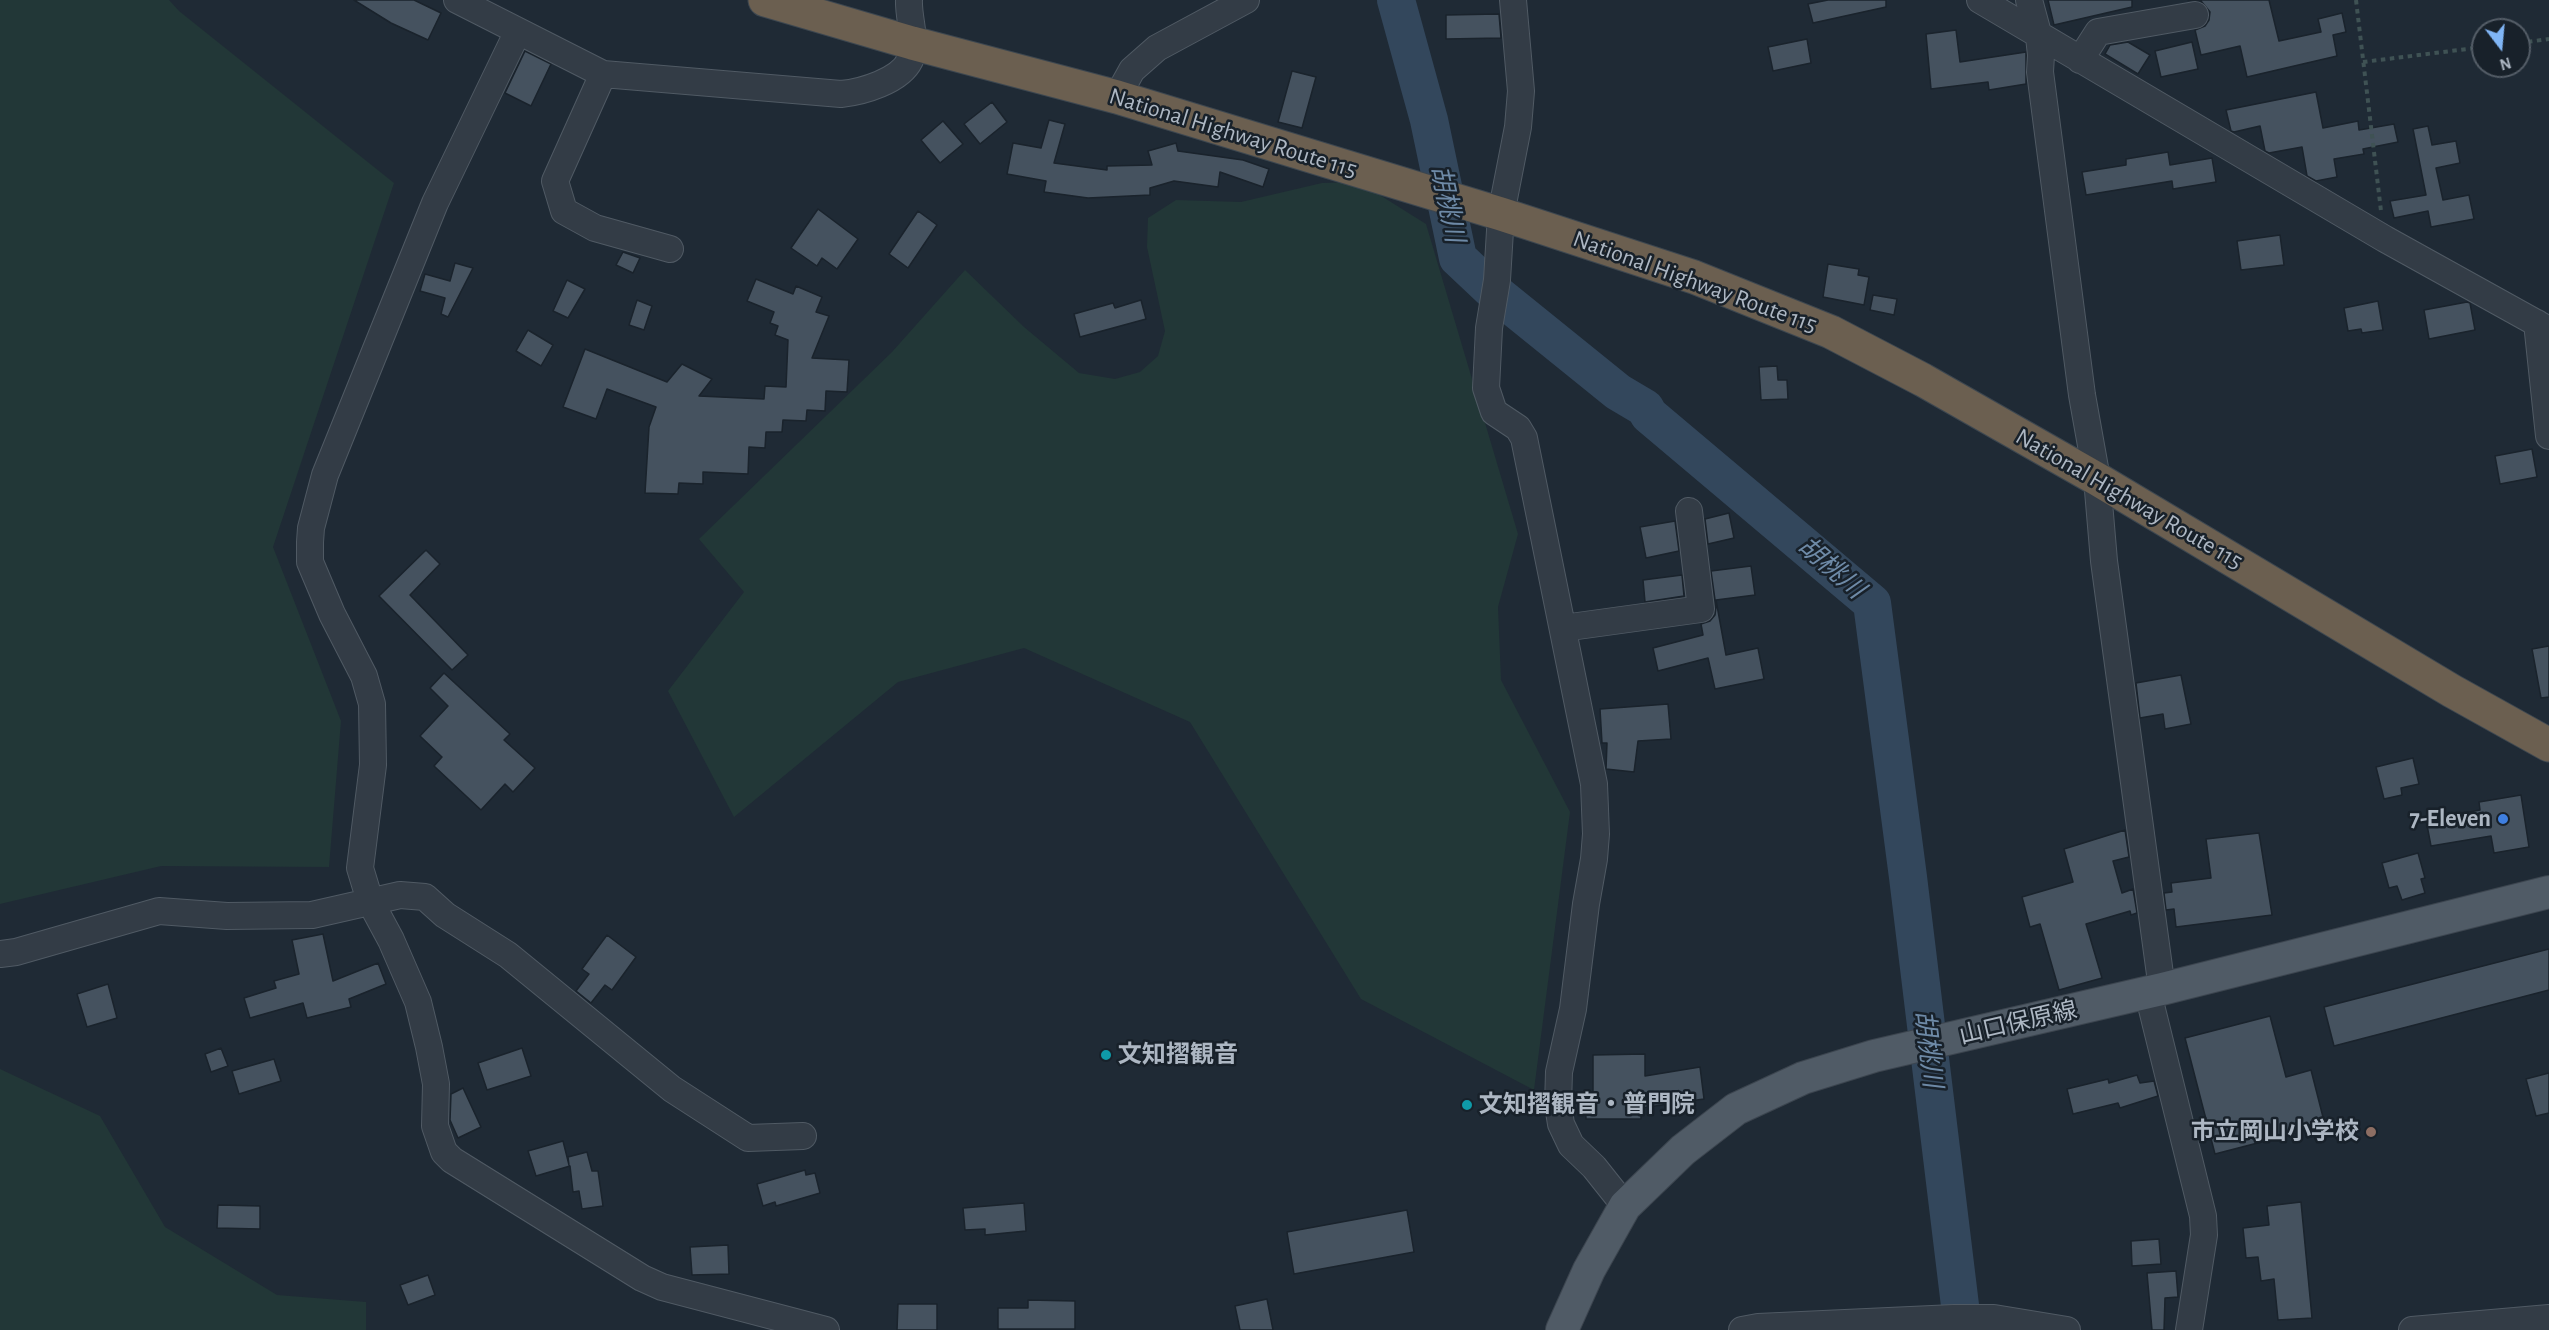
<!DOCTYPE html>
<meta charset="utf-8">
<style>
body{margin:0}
#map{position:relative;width:2549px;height:1330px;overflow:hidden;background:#1f2a35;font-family:"Alegreya Sans",sans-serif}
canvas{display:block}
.north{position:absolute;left:2471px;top:18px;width:60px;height:60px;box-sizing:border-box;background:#18212a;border:2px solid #545d67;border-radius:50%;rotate:164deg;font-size:16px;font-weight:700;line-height:24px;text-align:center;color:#adb7c3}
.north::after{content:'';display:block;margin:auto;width:21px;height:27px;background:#80b5f5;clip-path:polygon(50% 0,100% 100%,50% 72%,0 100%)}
</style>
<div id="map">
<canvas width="2549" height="1330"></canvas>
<div class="north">N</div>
</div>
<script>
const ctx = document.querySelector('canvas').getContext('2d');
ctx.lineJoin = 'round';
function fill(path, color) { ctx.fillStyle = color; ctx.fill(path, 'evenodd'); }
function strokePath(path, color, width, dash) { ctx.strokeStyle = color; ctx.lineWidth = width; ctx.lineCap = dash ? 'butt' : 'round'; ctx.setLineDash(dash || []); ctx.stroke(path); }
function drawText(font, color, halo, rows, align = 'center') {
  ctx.font = font + ' "Alegreya Sans","Noto Sans JP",sans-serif'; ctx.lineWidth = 5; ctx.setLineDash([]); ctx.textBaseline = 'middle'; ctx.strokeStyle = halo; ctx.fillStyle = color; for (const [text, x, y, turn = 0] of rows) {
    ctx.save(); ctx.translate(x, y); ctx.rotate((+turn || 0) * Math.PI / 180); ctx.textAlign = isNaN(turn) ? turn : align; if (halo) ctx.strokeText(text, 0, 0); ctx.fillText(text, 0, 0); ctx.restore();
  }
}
fill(new Path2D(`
 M0 0H169L179 11 394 183 273 547 341 721 329 867 161 866 0 904Z
 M1359 182 1426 224 1518 534 1498 607 1501 680 1570 812 1534 1090 1361 999 1190 722 1024 648 898 682 734 817 668 691 744 592 699 539 892 352 965 270 1024 327 1079 373 1115 379 1140 372 1158 356 1165 331 1147 247 1148 218 1176 200 1241 202 1322 183Z
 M0 1069 100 1116 165 1227 277 1295 366 1302V1330H0Z`), '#223737');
strokePath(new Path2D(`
 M1396 0 1429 120 1458 258 1493 291 1618 392 1645 408 1649 415 1872 603 1908 877 1963 1330`), '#33475c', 38);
const building = new Path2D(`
 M354 0H414L441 13 428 40 391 23Z
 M1828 0H1886V7L1813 23 1808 4Z
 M2048 0H2132V7L2054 25Z
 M2188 0H2269L2279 41 2321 32 2318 19 2342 13 2346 32 2333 35 2337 56 2247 77 2240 46 2201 55 2195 30 2205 26 2209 20 2210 12 2201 1Z
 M1499 14 1501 38 1446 39V15Z
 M1956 30 1960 62 2026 52V84L1989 90 1988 82 1931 89 1926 34Z
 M1807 39 1811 63 1773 71 1768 47Z
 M2128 42 2150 55 2138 74 2105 54 2110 45Z
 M2192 42 2198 69 2161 77 2155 51Z
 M525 51 551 64 531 106 505 93Z
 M1292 71 1316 77 1302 128 1278 122Z
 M2316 92 2323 128 2358 121 2359 130 2394 124 2398 142 2363 149 2364 154 2334 159 2337 177 2316 181 2307 176 2302 147 2269 153 2265 151 2260 126 2234 132 2231 131 2226 110Z
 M992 102 1007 122 980 144 964 124Z
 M1049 120 1065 124 1054 163 1107 170V166L1152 165 1148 151 1176 143 1178 151 1243 160 1269 169 1263 187 1220 172 1218 187 1174 181 1150 188V195L1088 198 1044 192 1046 181 1007 174 1013 143 1041 148Z
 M943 121 963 144 940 163 921 140Z
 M2428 126 2432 145 2456 141 2460 163 2436 168 2443 200 2469 195 2474 219 2431 227 2428 211 2394 218 2390 201 2426 195 2413 129Z
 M2168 152 2170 165 2212 158 2216 182 2173 189 2172 181 2086 195 2082 172 2126 165V159Z
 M818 209 858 239 837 269 822 258 817 266 791 248Z
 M918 211 937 225 908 268 889 254Z
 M2280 235 2284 265 2241 270 2237 241Z
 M623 252 640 258 633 273 616 265Z
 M455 263 473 268 448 317 441 314 445 298 420 291 425 274 450 281Z
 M1828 264 1859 269 1858 275 1869 277 1864 305 1823 297Z
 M756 279 793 294 796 286 822 297 816 312 829 316 812 358 849 360 847 392 826 391 825 411 807 410 806 421 783 420 782 432H766L765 448 749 447 748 474 703 472V484L679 483 678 494 645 493 649 427 656 407 607 389 596 419 563 407 585 349 667 382 682 364 712 379 699 396 764 399 765 386 786 387 788 340 775 335 778 326 770 323 774 312 747 301Z
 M567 280 585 289 568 318 553 311Z
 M1873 295 1897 299 1894 315 1870 310Z
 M637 300 652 306 644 330 629 325Z
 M1141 300 1146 319 1080 337 1074 314 1113 303 1115 308Z
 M2378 301 2383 330 2362 333 2361 329 2348 331 2344 308Z
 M2467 302 2470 303 2475 330 2429 339 2424 310Z
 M528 330 553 345 541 366 516 351Z
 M1777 366 1778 380H1787L1788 399 1761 400 1759 367Z
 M2532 449 2537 477 2500 484 2495 456Z
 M1729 513 1734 538 1708 544 1705 519Z
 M1675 521 1679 551 1646 558 1640 527Z
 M426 550 440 564 410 595 468 655 452 670 379 596Z
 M1751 566 1755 595 1716 600 1726 655 1758 648 1764 679 1715 689 1708 658 1658 671 1653 648 1703 635 1701 624 1710 621 1715 615 1716 607 1711 571Z
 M1682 575 1684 596 1645 602 1643 580Z
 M2549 646V697L2541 698 2532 649Z
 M444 673 510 734 504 740 535 768 513 792 505 784 481 810 434 766 442 757 420 736 448 706 430 688Z
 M2181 675 2191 724 2165 729 2163 714 2140 718 2136 683Z
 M1668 704 1671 739 1638 741 1634 772 1606 769 1607 743H1602L1600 709Z
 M2413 758 2419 784 2401 788 2402 795 2384 799 2376 767Z
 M2521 795 2529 847 2494 853 2491 836 2431 846 2426 820 2480 810 2479 802Z
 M2125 830 2129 857 2113 861 2122 893 2133 889 2137 913 2131 915 2130 911 2086 924 2102 978 2059 990 2040 924 2030 927 2022 897 2073 882 2064 849Z
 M2259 833 2272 915 2176 927 2174 909 2166 910 2164 893 2172 892 2171 883 2211 878 2206 839Z
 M2418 853 2425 878 2421 879 2425 893 2402 900 2397 886 2389 888 2382 863Z
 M323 934 333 981 378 963 386 984 349 999 351 1007 307 1018 303 1003 250 1018 244 998 276 988 274 981 299 974 292 940Z
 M607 935 636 957 612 990 605 985 591 1003 576 991 589 974 582 969Z
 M2549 949V990L2334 1046 2324 1007Z
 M108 984 117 1018 87 1027 77 994Z
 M2270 1016 2286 1077 2311 1070 2324 1121 2299 1128 2300 1132 2215 1154 2185 1038Z
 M221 1048 228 1066 211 1072 205 1054Z
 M522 1048 531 1076 487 1090 478 1063Z
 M1645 1054V1076L1700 1067 1704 1099 1641 1108V1119H1586L1585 1093H1593V1055Z
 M274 1059 281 1081 239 1094 232 1071Z
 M2549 1073V1113L2536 1116 2526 1079Z
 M2137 1075 2140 1083 2154 1081 2158 1096 2120 1108 2118 1103 2073 1114 2067 1089 2108 1079 2109 1083Z
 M463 1088 481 1127 458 1138 450 1120 451 1094Z
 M563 1141 569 1165 568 1157 587 1152 592 1171H598L603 1206 582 1209 579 1191 573 1192 570 1166 536 1176 528 1151Z
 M805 1170 806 1175 815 1173 820 1193 776 1206 775 1202 763 1206 757 1184Z
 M2301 1202 2312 1318 2278 1320 2274 1279 2261 1281 2258 1257 2246 1258 2243 1228 2269 1225 2267 1206Z
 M1024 1203 1026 1231 985 1235V1229L965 1230 963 1208Z
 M218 1205 260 1206V1229L217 1228Z
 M1407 1210 1414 1252 1294 1274 1287 1232Z
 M2159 1239 2161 1264 2132 1266 2131 1241Z
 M728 1245 729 1274 692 1275 690 1247Z
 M2176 1271 2178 1297 2165 1298 2164 1330H2152L2147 1273Z
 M428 1275 435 1295 408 1305 400 1285Z
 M1267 1299 1273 1330H1240L1235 1306Z
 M1028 1300 1075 1301V1329H998V1308H1028Z
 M898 1304H937V1330H897Z`);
fill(building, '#45525f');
strokePath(building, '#1a232c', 1.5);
const minor = new Path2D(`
 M457 0 603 74
 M1513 0 1521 91 1518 127 1501 214 1497 280 1489 328 1486 388 1494 412 1518 428 1524 438 1594 784 1596 834 1594 859 1586 904 1573 1009 1559 1072 1558 1105 1561 1124 1571 1145 1594 1167 1625 1206
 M1980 0 2385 239 2549 330
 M2029 0 2039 37 2041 55 2040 72 2082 395 2097 479 2104 561 2162 989
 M518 31 435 203 325 475 311 528 310 542V562L332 614 364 676 372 704 373 765 360 868 370 901 391 940 418 1002 429 1047 436 1084 435 1126 444 1152 452 1160 642 1278 662 1287 826 1330
 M2080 60 2098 32 2195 15
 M1117 97 1132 70 1157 48 1246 0
 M670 249 595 228 564 211 555 181 603 74 841 94C862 92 900 81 910 60 918 43 908 18 909 0
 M2537 323 2549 436
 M1563 628 1701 609 1689 511
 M0 954 16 952 159 911 227 916 312 915 400 895 425 897 445 915 508 955 672 1089 748 1138 803 1136
 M2148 993 2203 1216 2204 1235 2189 1330
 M1742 1330 1758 1327 1954 1318H1994L2067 1330
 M2412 1330 2549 1318`);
const major = new Path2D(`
 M1562 1330 1589 1270 1625 1206 1683 1150 1736 1109 1803 1078 1874 1056 2162 989 2549 892`);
const highway = new Path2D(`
 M765 0 912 43 1117 97 1501 214 1694 277 1831 332 1923 380 2097 479 2452 691 2549 745`);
strokePath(minor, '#505a64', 28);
strokePath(major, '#3c454f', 34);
strokePath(highway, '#3d4750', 35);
strokePath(new Path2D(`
 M2356 0 2381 211
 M2519 43 2549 39
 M2363 62 2483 47`), '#3f5254', 4, [4.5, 4.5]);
strokePath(minor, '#333c46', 26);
strokePath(major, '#505b66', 32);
strokePath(highway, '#6b5f50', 33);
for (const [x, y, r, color] of [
 [2503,819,6,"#3f7fe0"],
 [1106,1055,6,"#0f9aa8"],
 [1467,1105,6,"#0f9aa8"],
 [2371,1132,6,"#8d6e63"]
]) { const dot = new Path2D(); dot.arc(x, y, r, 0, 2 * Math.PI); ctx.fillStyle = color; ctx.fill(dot); strokePath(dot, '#18212a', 2); }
drawText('24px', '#adb7c3', '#18212a', [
 ["National Highway Route 115",1233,133,17],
 ["National Highway Route 115",1695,282,20],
 ["National Highway Route 115",2129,499,30],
 ["山口保原線",2018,1023,-13]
]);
drawText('bold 24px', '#adb7c3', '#18212a', [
 ["7-Eleven",2491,819],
 ["文知摺観音",1118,1055,"left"],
 ["文知摺観音・普門院",1479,1105,"left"],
 ["市立岡山小学校",2359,1132]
], 'right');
drawText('italic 26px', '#6e8aa7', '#18212a', [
 ["胡桃川",1447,204,78],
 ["胡桃川",1831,568,41],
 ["胡桃川",1928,1049,83]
]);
</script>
